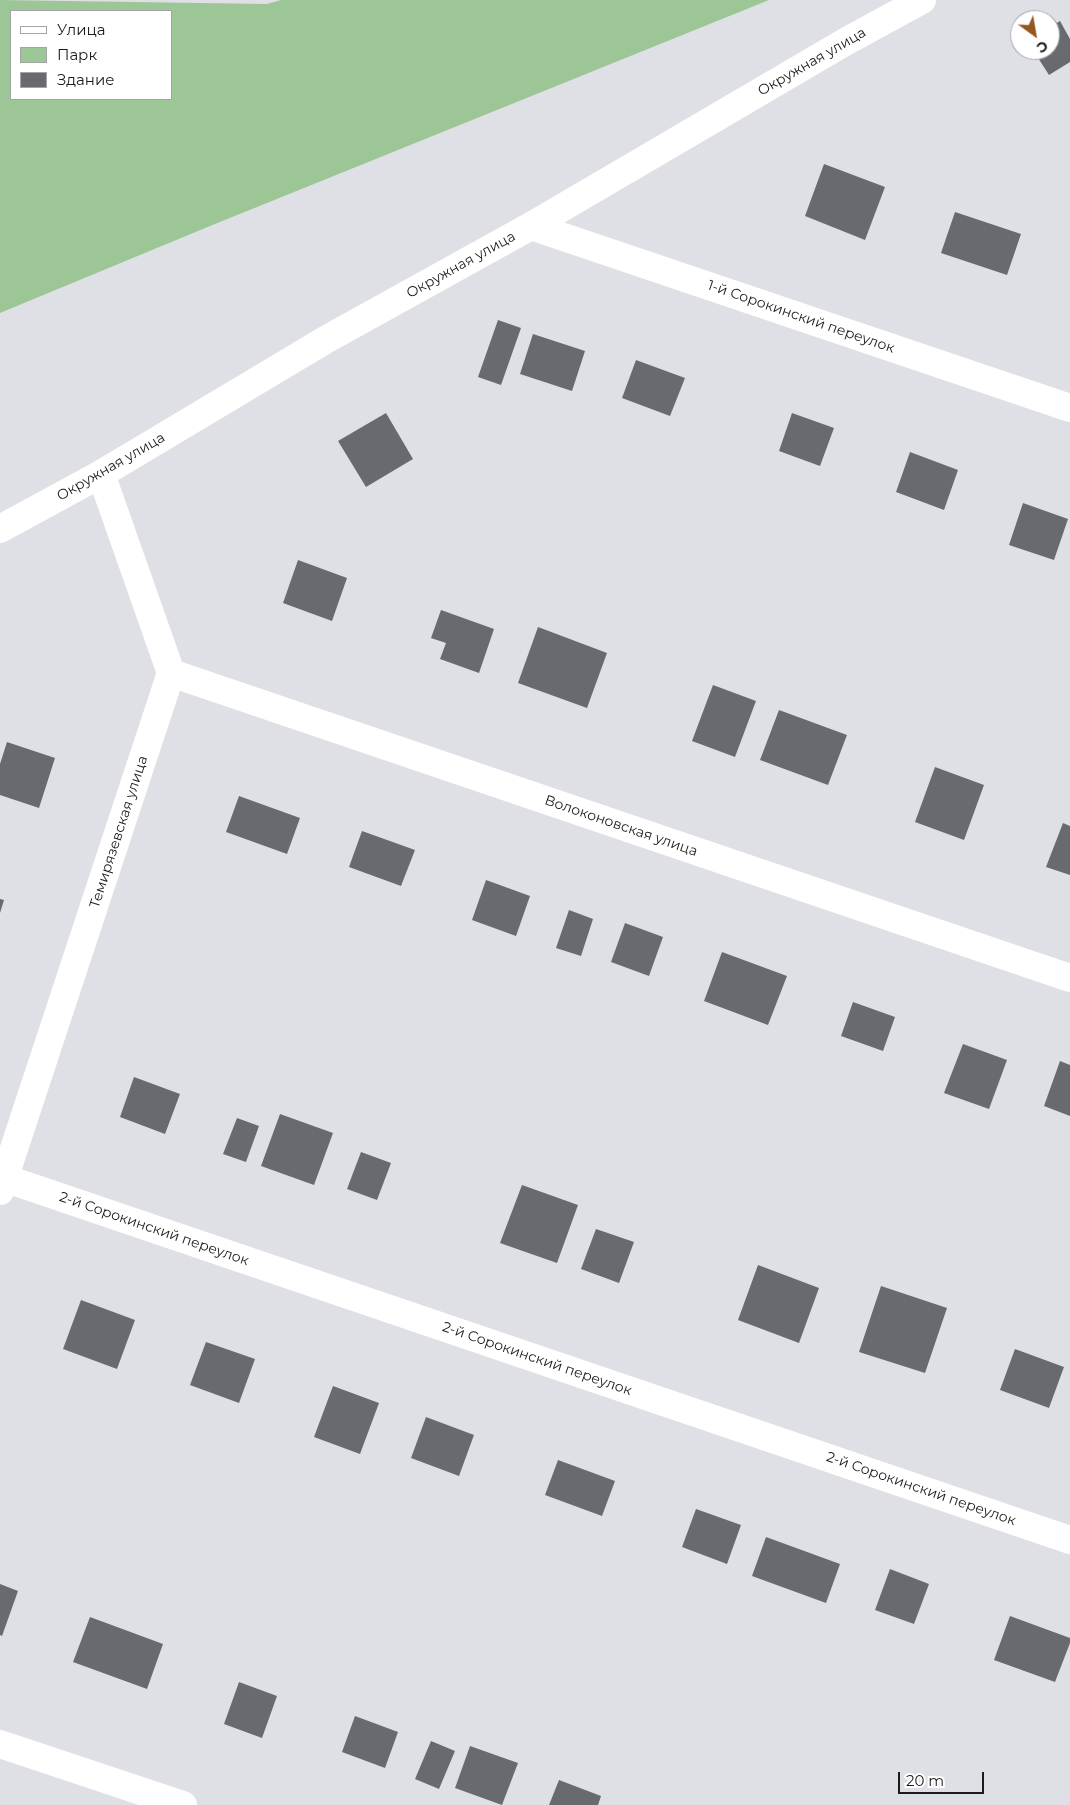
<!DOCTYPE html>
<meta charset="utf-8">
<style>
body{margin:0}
#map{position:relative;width:1070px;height:1805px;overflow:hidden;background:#dfe0e6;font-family:Montserrat,sans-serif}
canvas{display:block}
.legend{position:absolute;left:10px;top:10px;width:162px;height:90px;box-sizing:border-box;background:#fff;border:1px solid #a3a4a5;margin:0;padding:6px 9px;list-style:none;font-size:15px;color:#1a1b1d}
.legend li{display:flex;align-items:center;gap:10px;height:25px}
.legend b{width:25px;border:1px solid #a3a4a5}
.north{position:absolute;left:1010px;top:10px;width:50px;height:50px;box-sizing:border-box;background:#fff;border:1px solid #a3a4a5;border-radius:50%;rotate:148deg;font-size:14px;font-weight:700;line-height:20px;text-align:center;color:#1a1b1d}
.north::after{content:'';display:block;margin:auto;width:18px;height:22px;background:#96561f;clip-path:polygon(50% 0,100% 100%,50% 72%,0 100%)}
.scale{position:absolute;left:898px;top:1772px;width:86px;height:22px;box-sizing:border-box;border:2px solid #1a1b1d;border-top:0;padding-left:6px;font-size:15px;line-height:18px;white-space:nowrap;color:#1a1b1d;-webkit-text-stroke:4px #fff;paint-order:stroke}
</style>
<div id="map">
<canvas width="1070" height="1805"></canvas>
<ul class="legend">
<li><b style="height:6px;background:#fff"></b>Улица</li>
<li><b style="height:14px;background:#9cc695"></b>Парк</li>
<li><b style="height:14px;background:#696a6f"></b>Здание</li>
</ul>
<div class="north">С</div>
<div class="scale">20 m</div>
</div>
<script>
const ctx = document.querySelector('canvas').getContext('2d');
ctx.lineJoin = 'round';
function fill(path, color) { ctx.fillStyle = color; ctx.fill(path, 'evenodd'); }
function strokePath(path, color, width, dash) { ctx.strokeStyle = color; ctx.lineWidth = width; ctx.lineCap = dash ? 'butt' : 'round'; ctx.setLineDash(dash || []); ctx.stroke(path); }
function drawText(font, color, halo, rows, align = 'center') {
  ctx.font = font + ' Montserrat,sans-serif'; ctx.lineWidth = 4.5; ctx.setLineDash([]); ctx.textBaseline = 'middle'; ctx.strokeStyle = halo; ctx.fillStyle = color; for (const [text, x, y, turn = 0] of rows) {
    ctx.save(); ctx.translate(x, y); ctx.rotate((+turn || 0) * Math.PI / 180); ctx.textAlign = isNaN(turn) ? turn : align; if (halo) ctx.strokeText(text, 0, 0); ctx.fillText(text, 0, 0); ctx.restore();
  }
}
fill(new Path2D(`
 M0 0 267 4 281 0H769L210 226 0 313ZM11 11H171V99H11Z`), '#9cc695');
fill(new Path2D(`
 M1060 21 1070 39V62L1049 75 1033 50H1050V27Z
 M824 164 885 187 865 240 805 216Z
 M955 212 1021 234 1007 275 941 253Z
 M498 320 521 328 501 385 478 377Z
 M533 334 585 351 572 391 520 374Z
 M636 360 685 378 670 416 622 398Z
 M386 413 413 459 366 487 338 441Z
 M792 413 834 428 820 466 779 451Z
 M910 452 958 470 944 510 896 492Z
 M1023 503 1068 519 1054 560 1009 545Z
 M298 560 347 578 332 621 283 603Z
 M441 610 494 629 479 673 440 659 446 643 431 638Z
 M538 627 607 653 587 708 518 683Z
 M713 685 756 701 735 757 692 741Z
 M779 710 847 735 828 785 760 760Z
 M7 742 55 758 39 808 0 795V764Z
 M935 767 984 785 964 840 915 822Z
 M239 796 300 818 287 854 226 832Z
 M1063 823 1070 826V875L1046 867Z
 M362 831 415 850 401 886 349 867Z
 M486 880 530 896 516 936 472 920Z
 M0 899 4 900 0 913Z
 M569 910 593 919 581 956 556 948Z
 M625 923 663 937 649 976 611 962Z
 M722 952 787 976 768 1025 704 1001Z
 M853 1002 895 1017 883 1051 841 1036Z
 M963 1044 1007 1060 989 1109 944 1093Z
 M1060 1061 1070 1065V1116L1044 1106Z
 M134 1077 180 1094 165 1134 120 1117Z
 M280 1114 333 1133 314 1185 261 1166Z
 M237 1118 259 1126 246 1162 223 1154Z
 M361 1152 391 1163 377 1200 347 1189Z
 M522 1185 578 1205 557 1263 500 1243Z
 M596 1229 634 1242 619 1283 581 1269Z
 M758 1265 819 1288 799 1343 738 1320Z
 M881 1286 947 1308 925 1373 859 1352Z
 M81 1300 135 1320 117 1369 63 1349Z
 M206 1342 255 1359 239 1403 190 1385Z
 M1015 1349 1064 1367 1049 1408 1000 1390Z
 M333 1386 379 1403 360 1454 314 1437Z
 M426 1417 474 1435 459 1476 411 1458Z
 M558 1460 615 1481 602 1516 545 1495Z
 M696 1509 741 1525 727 1564 682 1547Z
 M766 1537 840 1564 826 1603 752 1576Z
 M890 1569 929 1584 914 1624 875 1610Z
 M0 1584 18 1591 2 1636 0 1635Z
 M1010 1616 1070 1638V1643L1055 1682 994 1660Z
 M90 1617 163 1644 147 1689 73 1662Z
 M239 1682 277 1696 262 1738 224 1724Z
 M355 1716 398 1732 385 1768 342 1752Z
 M431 1741 455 1751 439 1789 415 1779Z
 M470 1746 518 1763 502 1805 455 1788Z
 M559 1780 601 1796 598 1805H549Z`), '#696a6f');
strokePath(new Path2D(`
 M531 226 1070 408
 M0 529 101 474 327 339 531 226 845 42 922 0
 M171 673 1070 978
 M4 1178 1070 1540
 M0 1191 171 673 101 474
 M0 1744 183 1805`), '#fff', 28);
drawText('14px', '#1a1b1d', '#fff', [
 ["Окружная улица",812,62,-30],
 ["Окружная улица",461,265,-29],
 ["1-й Сорокинский переулок",801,317,19],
 ["Окружная улица",111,467,-30],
 ["Волоконовская улица",621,826,19],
 ["Темирязевская улица",119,832,-72],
 ["2-й Сорокинский переулок",154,1229,19],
 ["2-й Сорокинский переулок",537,1359,19],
 ["2-й Сорокинский переулок",921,1489,19]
]);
</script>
